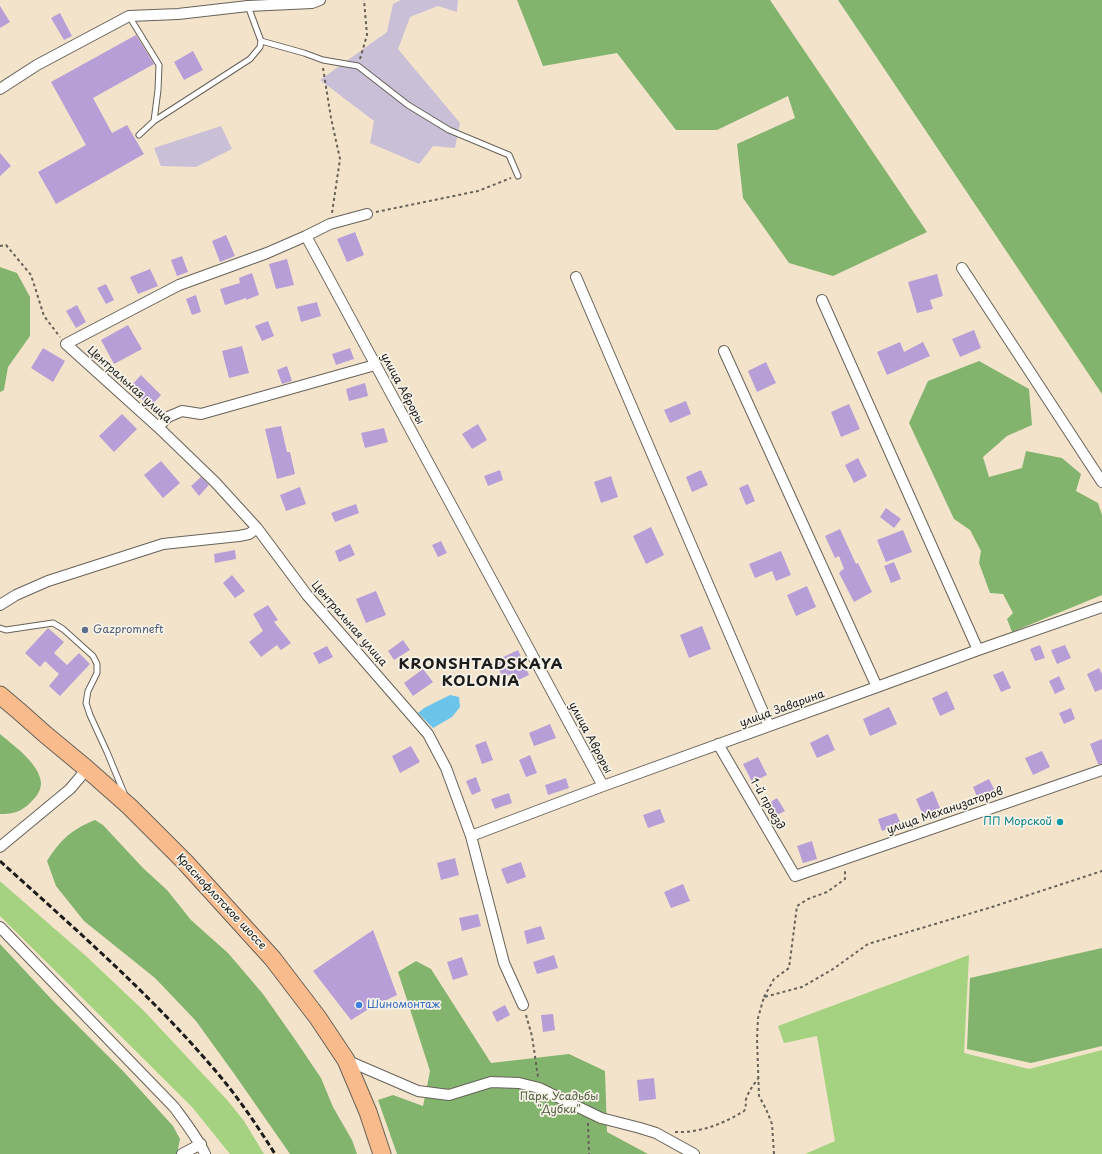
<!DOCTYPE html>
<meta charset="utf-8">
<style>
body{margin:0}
canvas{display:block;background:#f3e3cb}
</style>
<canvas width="1102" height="1154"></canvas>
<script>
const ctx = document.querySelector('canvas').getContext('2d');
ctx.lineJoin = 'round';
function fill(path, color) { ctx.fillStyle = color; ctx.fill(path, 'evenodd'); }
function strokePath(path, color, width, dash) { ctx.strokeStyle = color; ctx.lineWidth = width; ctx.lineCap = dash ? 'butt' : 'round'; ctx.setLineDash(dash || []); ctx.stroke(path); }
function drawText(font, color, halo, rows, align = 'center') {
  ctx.font = font + ' "Playpen Sans",sans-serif'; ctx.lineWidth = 3.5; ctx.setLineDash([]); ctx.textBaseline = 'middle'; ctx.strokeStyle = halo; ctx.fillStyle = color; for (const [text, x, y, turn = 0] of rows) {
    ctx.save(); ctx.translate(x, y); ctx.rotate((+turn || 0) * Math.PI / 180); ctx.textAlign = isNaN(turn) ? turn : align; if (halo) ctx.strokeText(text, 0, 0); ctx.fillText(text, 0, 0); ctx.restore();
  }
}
fill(new Path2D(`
 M401 0H458L457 12 438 6 410 17 398 49 460 123 455 148 433 146 419 164 370 143 374 121 320 80 387 32 393 4Z
 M221 126 232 149 196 167 161 166 154 148Z`), '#c9bfd7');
fill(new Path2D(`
 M0 882H1L87 957 144 1011 228 1101 244 1121 264 1154H230L192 1107 0 916Z
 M969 955 964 1053 1029 1069 1102 1050V1154H805L835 1141 817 1036 784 1043 778 1026Z`), '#a4d280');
fill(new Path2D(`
 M517 0H770L927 232 833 276 789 263 743 198 737 144 795 118 788 96 717 130H676L617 53 543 66Z
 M838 0H1102V394L869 46Z
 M0 267 17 273 30 297V336L8 367 4 390 0 392Z
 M979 361 1029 389 1032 425 1007 436 983 457 989 477 1022 468 1026 451 1062 458 1081 474 1076 491 1098 503 1102 515V595L1012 632 1007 619 1013 613 1003 594 990 593 979 563 981 551 970 530 954 519 909 423 928 381Z
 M0 734C13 745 40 764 41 783 41 791 36 797 31 802 21 812 14 814 0 814Z
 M95 820 103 825 143 868 167 890 191 920 228 953 263 994 294 1038 321 1078 333 1107 352 1140 357 1154H290L235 1075 196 1021 155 978 84 921 56 886 47 861C61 839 71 830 95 820Z
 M0 944 55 1003 123 1071 173 1126 180 1139 177 1154H0Z
 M1102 948V1046L1031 1063 967 1049 970 978Z
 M416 961 431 969 491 1063 569 1054 605 1071 607 1132 648 1154H397L378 1100 393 1095 423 1106 430 1071 398 972Z`), '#83b46e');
fill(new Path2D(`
 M450 695 459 697 460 707 452 717 433 728 418 713 424 708Z`), '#6dc4ea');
fill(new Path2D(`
 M0 6 10 22 0 28Z
 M60 13 72 36 64 40 51 18Z
 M136 35 154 64 93 98 112 133 127 125 144 154 56 204 38 172 86 145 51 82Z
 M193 51 203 70 184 80 174 62Z
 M0 153 11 166 0 176Z
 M355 232 364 255 347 262 337 239Z
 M226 235 235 256 220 262 212 241Z
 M182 256 188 272 177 276 171 260Z
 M287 259 294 285 276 289 269 264Z
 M150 269 158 286 138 294 130 277Z
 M252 273 259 295 246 300V298L225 305 220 289 240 283 239 278Z
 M937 274 943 296 930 300 933 309 917 313 908 282Z
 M106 284 114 300 106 304 97 288Z
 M196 295 201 312 192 315 186 299Z
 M317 302 321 316 301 322 297 307Z
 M77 305 86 322 76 328 66 311Z
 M268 321 274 336 262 341 255 326Z
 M128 325 142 349 114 364 101 340Z
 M974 330 981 348 960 357 952 339Z
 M900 342 904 352 923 342 930 356 887 375 877 352Z
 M242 346 249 373 229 378 222 351Z
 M43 348 65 361 53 382 31 368Z
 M350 348 354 359 336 365 332 354Z
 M766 362 776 383 757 392 748 371Z
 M287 366 292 381 282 384 277 370Z
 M141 375 161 395 150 407 130 387Z
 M365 383 368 396 349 401 346 389Z
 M686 401 691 414 670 423 664 410Z
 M849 404 860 429 841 437 831 412Z
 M122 414 137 429 114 452 99 436Z
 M478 424 487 440 472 449 462 434Z
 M281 426 287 452H290L295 474 277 479 265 429Z
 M384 428 388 442 365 448 361 433Z
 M858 458 867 476 854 483 845 465Z
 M161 461 180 483 163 498 144 475Z
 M500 470 503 480 488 486 484 476Z
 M701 470 708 485 692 492 686 477Z
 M611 476 618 497 601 503 594 482Z
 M201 477 209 485 199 496 191 486Z
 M748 484 755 501 746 505 739 488Z
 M300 487 306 504 286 511 280 495Z
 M356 504 359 513 335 522 331 513Z
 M886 508 901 519 894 528 880 517Z
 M651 527 664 555 646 564 633 536Z
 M840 529 856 564 858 563 872 592 854 602 839 573 841 572 840 571 844 569 839 556 835 558 825 536Z
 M903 530 912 552 886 562 877 540Z
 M441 541 447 553 438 557 432 545Z
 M350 544 355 555 339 562 335 551Z
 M235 550 236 559 215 563 214 554Z
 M781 551 791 575 776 581 772 571 755 578 749 564Z
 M894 562 901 579 891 583 884 566Z
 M232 575 245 591 235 598 223 583Z
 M807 586 816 607 796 616 787 595Z
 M376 591 386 615 366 623 356 599Z
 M268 605 278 620 274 622 291 643 281 650 277 645 261 657 249 642 263 631 253 614Z
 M702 626 711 649 689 658 680 635Z
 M48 628 64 642 54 653 67 665 79 653 90 664 60 696 49 686 59 674 45 661 40 667 25 653Z
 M403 640 410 650 394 660 388 651Z
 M1040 645 1045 658 1035 661 1030 649Z
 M1065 645 1071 658 1057 664 1051 650Z
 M327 646 333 657 319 664 313 653Z
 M518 650 529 675 514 682 511 674 503 678 495 661Z
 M1099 668 1102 674V689L1095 692 1087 674Z
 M423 669 433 682 413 696 404 683Z
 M1003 671 1011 688 1001 692 993 675Z
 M1059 676 1065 689 1055 694 1049 681Z
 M947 691 955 709 940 716 932 698Z
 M889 707 897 724 870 736 863 719Z
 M1071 708 1075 719 1064 724 1059 713Z
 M550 724 556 738 534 746 529 733Z
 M828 734 835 750 817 758 810 743Z
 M1102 739V764H1098L1090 744Z
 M486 741 493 760 482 764 475 745Z
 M411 746 420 762 400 773 392 756Z
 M1042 751 1050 767 1033 775 1025 758Z
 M530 755 537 773 526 777 519 760Z
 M758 757 767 775 752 782 743 764Z
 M476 777 481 791 472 795 466 781Z
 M566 778 569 788 548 795 545 785Z
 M989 779 995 791 978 799 973 787Z
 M933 791 940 808 923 815 916 799Z
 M509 793 512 803 495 809 491 799Z
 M777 798 785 811 773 817 766 805Z
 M660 809 665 822 648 828 643 815Z
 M896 813 901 824 882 831 878 819Z
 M812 841 817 859 803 863 797 846Z
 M455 858 459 875 441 880 437 863Z
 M521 862 526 877 507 884 501 869Z
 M683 884 690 901 671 908 664 892Z
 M478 914 481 926 462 931 459 918Z
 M541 926 545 939 527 944 524 931Z
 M373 930 397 995 372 1007 351 1020 313 971Z
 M554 955 558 968 537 974 533 962Z
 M462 957 468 975 453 980 447 962Z
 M505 1005 510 1015 497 1022 492 1012Z
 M553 1014 555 1030 543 1032 541 1015Z
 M654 1078 656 1099 639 1101 637 1080Z`), '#b79ed7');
const lane = new Path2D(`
 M248 6 261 41 304 53 323 60 358 66 408 105 449 130 509 155 518 176
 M129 16 159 65 158 90 154 121 139 135
 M154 121 250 59 260 47 261 41
 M0 628 6 630 53 623 63 629 93 656 97 664V673L88 691 86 703 90 715 107 752 124 793`);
const street = new Path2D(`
 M0 89 37 65 129 16 178 14 248 6 312 3 320 0
 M306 236 330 224 367 214
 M962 268 1102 482
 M576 277 769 726
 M822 300 978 650
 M724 351 877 687
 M158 427 168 417 182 411 201 414 375 365
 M0 605 16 595 48 581 163 544 239 536 249 534 257 528
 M718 744 795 876 1102 770
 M471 836 603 786 877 687 978 650 1102 607
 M0 847 70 789 87 769
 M0 927 174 1107C185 1122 197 1137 205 1154
 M523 1005 504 963 471 836 446 768 428 734 307 595 257 528 215 482 158 427 66 344 179 285 267 253 306 236 603 786
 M346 1060 418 1091 449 1095 491 1082 519 1083 539 1088 601 1118 640 1128 656 1133 694 1154
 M182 1154 201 1144`);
const primary = new Path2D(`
 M0 695 20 712 46 735 87 769 130 807 185 862 273 959 318 1018 346 1060 368 1112 382 1154`);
strokePath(lane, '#676259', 7);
strokePath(street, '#676259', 12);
strokePath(primary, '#676259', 19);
strokePath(new Path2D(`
 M360 59 367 35 364 0
 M323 68 331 118 340 159 332 213
 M376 212 478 191 511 178
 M0 246 6 245 31 275 44 316 60 337
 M764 997 774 979 789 968 797 906 808 899 827 892 845 879V870
 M526 1015 532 1036 538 1077
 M588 1123 589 1154
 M675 1132C700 1133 723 1124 744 1111 747 1107 745 1104 746 1099 749 1091 753 1085 758 1079
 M774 1154 772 1124 766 1109 759 1096 757 1039 758 1018 764 997 802 987 833 969 868 944 992 907 1102 871`), '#676259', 2, [3, 3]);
strokePath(lane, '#fff', 5);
strokePath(street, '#fff', 10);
strokePath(primary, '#fabb8c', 17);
strokePath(new Path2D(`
 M0 861C76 930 153 996 219 1075 240 1100 258 1127 275 1154`), '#1c1c1c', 3, [6, 3]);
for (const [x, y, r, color] of [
 [85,630,4,"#5c6f8a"],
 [1060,822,4,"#0f9aa8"],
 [359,1005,4,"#3f7fe0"]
]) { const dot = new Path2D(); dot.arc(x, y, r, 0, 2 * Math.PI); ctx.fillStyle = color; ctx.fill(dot); strokePath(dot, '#f7f3e8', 1.5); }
drawText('11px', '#1c1c1c', '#f7f3e8', [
 ["Центральная улица",129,385,42],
 ["улица Авроры",402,389,62],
 ["Центральная улица",349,624,49],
 ["улица Заварина",782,709,-20],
 ["улица Авроры",590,738,62],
 ["1-й проезд",767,804,60],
 ["улица Механизаторов",945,811,-19],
 ["Краснофлотское шоссе",221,902,47]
]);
drawText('11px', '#4e5e75', '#f7f3e8', [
 ["Gazpromneft",93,630]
], 'left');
drawText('11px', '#0d838f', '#f7f3e8', [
 ["ПП Морской",1052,822]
], 'right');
drawText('11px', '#366cbe', '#f7f3e8', [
 ["Шиномонтаж",367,1005]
], 'left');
drawText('11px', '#4c5c3f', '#f7f3e8', [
 ["Парк Усадьбы",559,1097],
 ["\"Дубки\"",559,1110]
]);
ctx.letterSpacing = '1px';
drawText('bold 15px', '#1c1c1c', '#f7f3e8', [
 ["KRONSHTADSKAYA",481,665],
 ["KOLONIA",481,682]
]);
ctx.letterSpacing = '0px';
</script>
